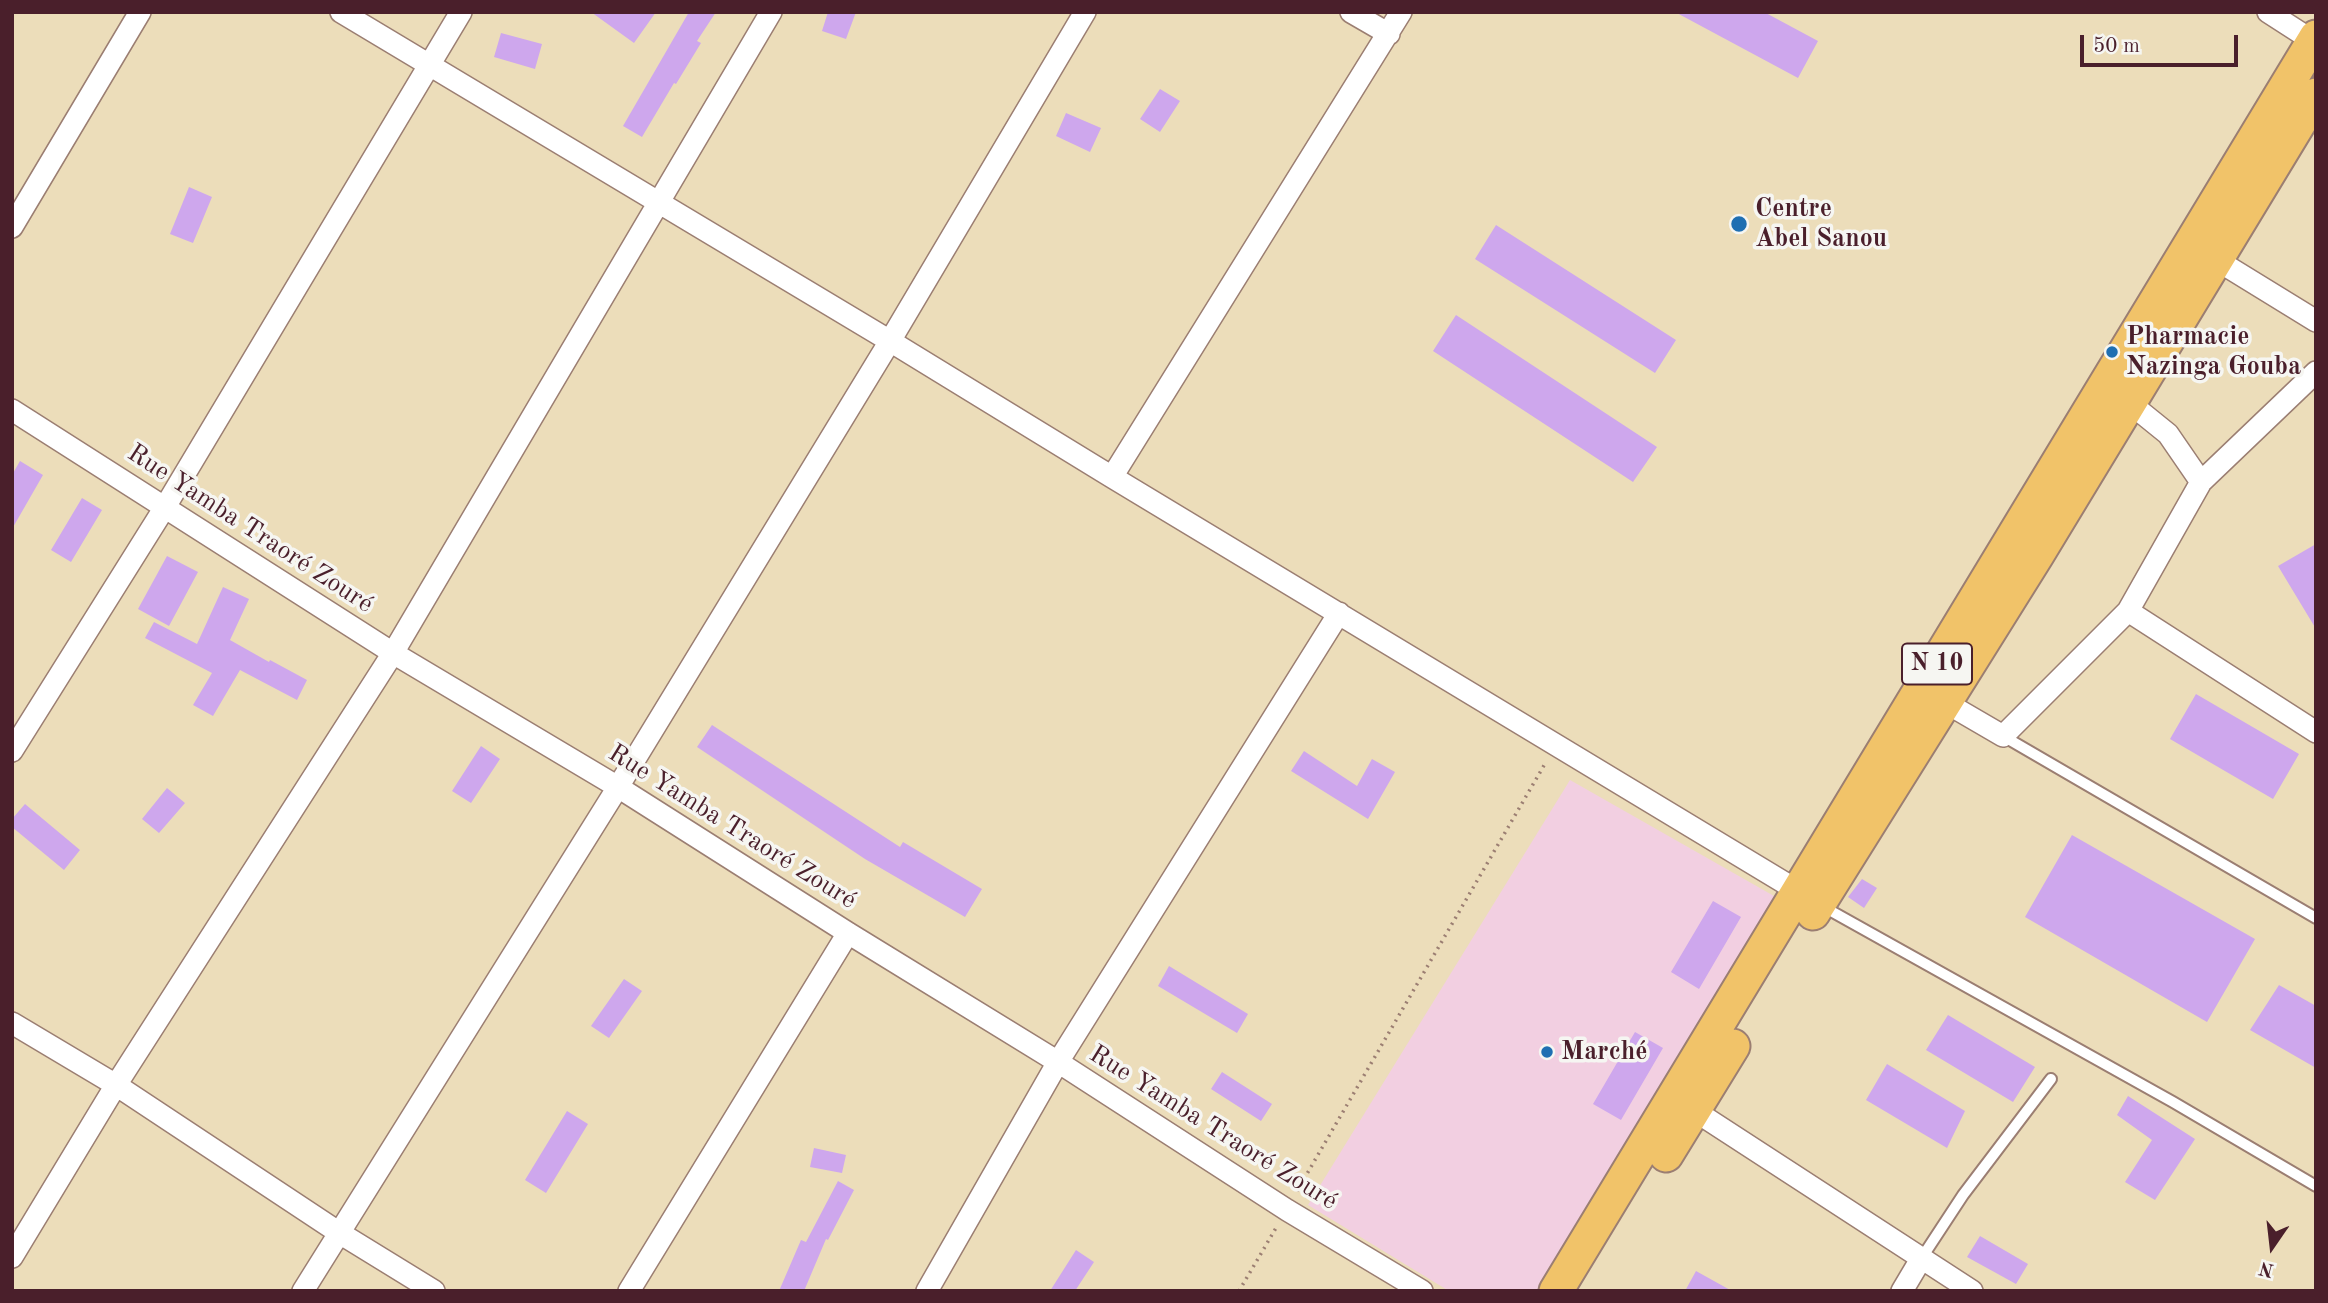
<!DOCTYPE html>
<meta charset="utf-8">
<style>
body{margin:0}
#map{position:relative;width:2328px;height:1303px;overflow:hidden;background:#ecddba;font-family:"Old Standard TT",serif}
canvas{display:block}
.frame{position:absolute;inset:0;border:14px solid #4a1f2b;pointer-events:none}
.north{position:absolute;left:2237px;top:1212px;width:70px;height:70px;-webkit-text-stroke:5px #f6f6f2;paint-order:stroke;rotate:194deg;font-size:19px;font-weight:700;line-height:28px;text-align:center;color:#4a1f2b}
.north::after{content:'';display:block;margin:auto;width:24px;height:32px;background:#4a1f2b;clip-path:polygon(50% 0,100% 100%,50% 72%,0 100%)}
.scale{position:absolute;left:2080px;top:35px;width:158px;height:32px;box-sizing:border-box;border:4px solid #4a1f2b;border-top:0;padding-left:9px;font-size:21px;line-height:24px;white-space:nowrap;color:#4a1f2b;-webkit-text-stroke:5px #f6f6f2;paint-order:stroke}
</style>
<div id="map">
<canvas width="2328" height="1303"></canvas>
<div class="frame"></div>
<div class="north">N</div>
<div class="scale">50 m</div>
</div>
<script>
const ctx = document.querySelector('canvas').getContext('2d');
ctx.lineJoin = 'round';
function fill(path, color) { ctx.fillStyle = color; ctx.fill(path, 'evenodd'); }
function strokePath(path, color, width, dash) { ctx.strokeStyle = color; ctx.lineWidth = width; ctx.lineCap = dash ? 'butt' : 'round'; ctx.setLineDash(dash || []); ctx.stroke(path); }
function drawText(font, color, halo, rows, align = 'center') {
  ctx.font = font + ' "Old Standard TT",serif'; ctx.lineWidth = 7; ctx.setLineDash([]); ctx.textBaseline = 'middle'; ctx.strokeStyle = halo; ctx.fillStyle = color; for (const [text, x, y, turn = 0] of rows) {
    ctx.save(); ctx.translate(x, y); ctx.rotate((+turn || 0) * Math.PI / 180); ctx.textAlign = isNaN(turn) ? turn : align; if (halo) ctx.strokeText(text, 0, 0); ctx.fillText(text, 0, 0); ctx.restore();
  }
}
fill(new Path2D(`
 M1570 780 1781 900 1544 1291H1449L1308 1205Z`), '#f2cfe1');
fill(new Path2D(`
 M591 12H656L634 43Z
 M689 12H716L697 41 701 43 676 84 674 83 642 137 623 126Z
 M828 12H856L846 39 822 31Z
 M1675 12H1764L1818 41 1798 78Z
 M501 33 542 44 535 69 494 57Z
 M1160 89 1180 101 1160 132 1140 119Z
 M1066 113 1101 128 1090 152 1056 136Z
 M189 187 212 197 193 243 170 234Z
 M1496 225 1676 340 1655 373 1475 259Z
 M1456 315 1657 447 1633 482 1433 351Z
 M20 461 43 475 12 529V475Z
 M82 498 102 510 71 562 51 550Z
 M2316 544V629L2278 566Z
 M167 556 198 572 169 626 138 609Z
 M223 587 249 599 230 640 269 662 270 660 307 680 297 700 240 670 213 716 193 705 212 673 145 638 154 622 197 644Z
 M2196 694 2299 754 2273 799 2170 739Z
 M712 725 900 847 903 842 982 889 965 917 865 859 697 747Z
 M481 746 500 759 471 803 452 791Z
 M1304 751 1357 786 1372 759 1395 772 1368 819 1291 771Z
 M167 788 185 803 159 833 142 819Z
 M25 804 80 850 64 870 12 827V819Z
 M2072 835 2255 939 2207 1022 2025 917Z
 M1862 879 1877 888 1864 908 1848 897Z
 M1713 901 1741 917 1699 989 1671 972Z
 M1169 966 1248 1014 1237 1033 1158 986Z
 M624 979 642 991 609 1038 591 1026Z
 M2279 985 2316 1006V1068L2250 1030Z
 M1948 1015 2035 1067 2013 1102 1926 1050Z
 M1635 1032 1663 1048 1621 1120 1593 1104Z
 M1887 1064 1965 1111 1947 1148 1866 1100Z
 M1222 1072 1272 1104 1261 1121 1211 1089Z
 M2128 1096 2195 1139 2155 1200 2125 1182 2152 1140 2117 1115Z
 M567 1111 588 1124 546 1193 525 1180Z
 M814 1148 846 1155 842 1173 810 1167Z
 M838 1181 854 1190 828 1240 826 1239 804 1291H779L801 1240 806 1242Z
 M1980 1236 2028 1264 2016 1284 1967 1257Z
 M1076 1250 1094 1262 1075 1291H1050Z
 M1696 1271 1732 1291H1685Z`), '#cea7ed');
const lane = new Path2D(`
 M2003 736 2316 918
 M1822 906 2173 1102 2316 1186
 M1921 1259 1963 1195 2051 1079`);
const street = new Path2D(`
 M341 12 890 341 1112 477 1808 897
 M1351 12 1389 34
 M2268 12 2313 41
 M12 227 140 12
 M2207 254 2316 321
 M2121 396 2168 434 2201 482
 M12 410 393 653 618 787 848 933 1058 1062 1287 1210 1422 1291
 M1112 477 1401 12
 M2128 611 2201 482 2316 372
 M1936 697 2003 736 2128 611 2316 732
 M12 751 165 507 461 12
 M12 1023 116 1085 338 1232 434 1291
 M1695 1111 1972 1291
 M12 1257 116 1085 393 653 771 12
 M303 1291 618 787 890 341 1085 12
 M629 1291 848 933
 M927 1291 1058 1062 1339 613
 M1902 1291 1921 1259`);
const primary = new Path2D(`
 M1813 913 2037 555 2316 95
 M1666 1155 1733 1046
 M1556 1291 2316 37`);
strokePath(lane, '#9b7e72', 14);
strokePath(street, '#9b7e72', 24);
strokePath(primary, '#9b7e72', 37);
strokePath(new Path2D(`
 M1297 1191 1546 762
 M1239 1291 1276 1228`), '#9b7e72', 3.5, [2, 5]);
strokePath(lane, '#fff', 10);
strokePath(street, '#fff', 21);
strokePath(primary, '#f1c369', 33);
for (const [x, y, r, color] of [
 [1739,224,9,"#1f6fb2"],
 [2112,352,7,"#1f6fb2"],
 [1547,1052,7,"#1f6fb2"]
]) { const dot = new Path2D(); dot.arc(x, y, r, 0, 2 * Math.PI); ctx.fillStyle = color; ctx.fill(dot); strokePath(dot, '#f6f6f2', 2.5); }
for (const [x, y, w] of [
 [1937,664,70]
]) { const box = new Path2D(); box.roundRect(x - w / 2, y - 20.5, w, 41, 5); ctx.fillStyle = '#f6f6f2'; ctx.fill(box); strokePath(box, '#4a1f2b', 2); }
drawText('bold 24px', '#4a1f2b', null, [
 ["N 10",1937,664]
]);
drawText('bold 26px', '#4a1f2b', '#f6f6f2', [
 ["Centre",1755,209],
 ["Abel Sanou",1755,239],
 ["Pharmacie",2126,337],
 ["Nazinga Gouba",2126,367],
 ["Marché",1561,1052]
], 'left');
drawText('26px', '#4a1f2b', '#f6f6f2', [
 ["Rue Yamba Traoré Zouré",250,529,33],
 ["Rue Yamba Traoré Zouré",732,827,32],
 ["Rue Yamba Traoré Zouré",1213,1128,32]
]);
</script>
